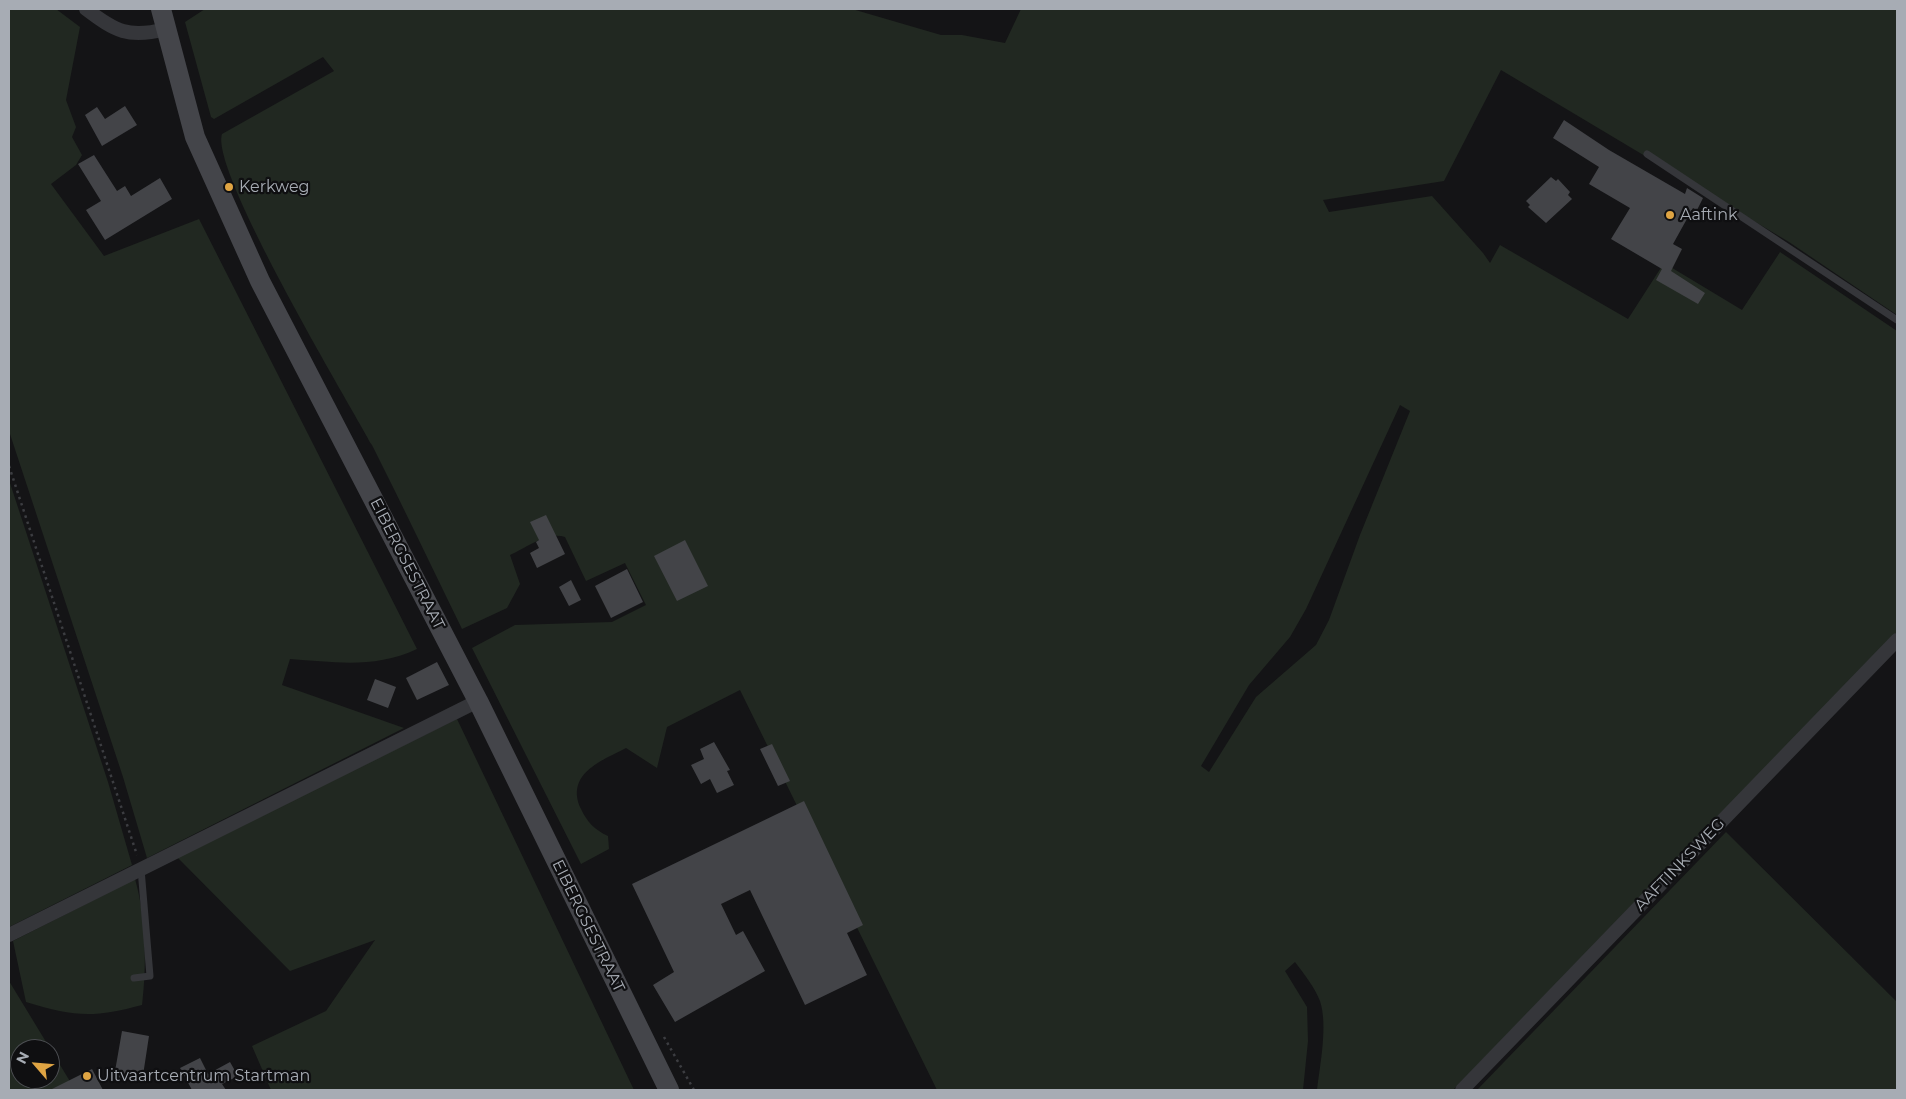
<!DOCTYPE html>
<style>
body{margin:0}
#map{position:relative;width:1906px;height:1099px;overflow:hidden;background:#141416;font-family:Montserrat,sans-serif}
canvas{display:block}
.frame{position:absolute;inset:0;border:10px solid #a7acb4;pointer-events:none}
.north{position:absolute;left:10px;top:1039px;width:50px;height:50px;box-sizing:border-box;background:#0f0f11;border:1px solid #4c4e52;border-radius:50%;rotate:297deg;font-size:14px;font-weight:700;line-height:20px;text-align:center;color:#a7acb4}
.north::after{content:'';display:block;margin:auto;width:18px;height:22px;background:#dfa443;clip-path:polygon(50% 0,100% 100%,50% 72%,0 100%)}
</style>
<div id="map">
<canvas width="1906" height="1099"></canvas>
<div class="frame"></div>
<div class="north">N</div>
</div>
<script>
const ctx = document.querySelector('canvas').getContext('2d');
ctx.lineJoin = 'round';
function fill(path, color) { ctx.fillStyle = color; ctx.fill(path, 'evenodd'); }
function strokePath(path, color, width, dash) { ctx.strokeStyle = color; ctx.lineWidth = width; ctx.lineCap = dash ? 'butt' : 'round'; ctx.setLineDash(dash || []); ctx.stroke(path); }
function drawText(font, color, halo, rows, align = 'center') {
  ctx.font = font + ' Montserrat,sans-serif'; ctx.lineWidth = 4.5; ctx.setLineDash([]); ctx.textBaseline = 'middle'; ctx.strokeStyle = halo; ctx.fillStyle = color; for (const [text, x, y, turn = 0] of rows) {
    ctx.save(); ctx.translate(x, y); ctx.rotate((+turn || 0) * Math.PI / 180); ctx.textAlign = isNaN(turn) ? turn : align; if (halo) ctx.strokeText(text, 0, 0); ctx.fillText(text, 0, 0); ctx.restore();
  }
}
fill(new Path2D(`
 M9 9H56L80 27 66 100 76 127 72 137 82 155 76 165 51 184 104 256 199 219 417 649C374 669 335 662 290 659L282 685 404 728 147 858 123 777 9 431Z
 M205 9H852L941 35H962L1005 43 1021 9H1897V315L1789 242 1501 70 1444 181 1323 200 1329 212 1432 196 1483 253 1490 263 1500 245 1628 319 1664 263 1742 310 1780 252 1897 331V632L1453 1090H1317C1320 1065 1328 1025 1320 1001 1314 986 1304 974 1295 962L1285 971 1307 1007 1308 1041 1303 1090H937L740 690 667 727 657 768 626 748C601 761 565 774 581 809 587 822 595 830 608 836L609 849 581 864 472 648 515 625 612 622 646 605 625 563 586 581 565 537C547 531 526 548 510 555L520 584 507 608 462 629C432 568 403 506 372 445 347 399 210 171 222 134L334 71 323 57 214 119 211 117 185 22ZM1400 405 1410 411 1360 535 1329 620 1316 645 1256 697 1209 772 1201 766 1249 685 1290 637 1306 609Z
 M9 480 108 782 132 865 9 927Z
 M457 719 634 1090H271L252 1046 326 1011 375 940 290 971 177 857Z
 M1726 832 1897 1002V1090H1477Z
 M135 879C146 917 147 965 142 1005 94 1018 74 1017 26 1002L13 941Z
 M9 981 71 1083 75 1090H9ZM20 1049H50V1079H20Z`), '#212821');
fill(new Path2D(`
 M125 106 137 125 102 146 85 115 97 107 105 119Z
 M1564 120 1609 150 1685 194 1687 188 1703 198 1697 210 1693 208 1673 244 1682 249 1671 271 1705 293 1698 304 1656 280 1662 269 1611 239 1630 208 1589 184 1599 167 1553 138Z
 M94 155 117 191 125 186 131 196 160 178 172 199 105 240 86 210 101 201 78 164Z
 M1551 177 1556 181 1558 179 1570 192 1568 195 1572 199 1546 223 1528 207 1530 205 1526 201Z
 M546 515 565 554 537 568 530 553 539 548 536 542 539 540 530 522Z
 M685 540 708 586 677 601 654 556Z
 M627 569 643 602 611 618 595 586Z
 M571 580 581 600 569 606 559 587Z
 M437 662 449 685 417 700 406 678Z
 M375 679 396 687 388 708 367 700Z
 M714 742 730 770 727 771 734 785 717 793 710 779 701 784 691 765 704 759 700 749Z
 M772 744 790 781 778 786 760 749Z
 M804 801 863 925 847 933 867 975 805 1005 750 890 721 904 736 935 743 931 765 971 675 1022 653 985 674 972 632 884Z
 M122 1031 149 1036 142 1082 114 1077Z
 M200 1058 208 1074 230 1062 238 1076 222 1084 226 1090H192L180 1068Z
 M92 1069 103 1090H50Z`), '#434448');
strokePath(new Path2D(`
 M9 466 137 855
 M664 1037 694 1090`), '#3c3d41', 2.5, [2.5, 4]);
strokePath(new Path2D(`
 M1647 154 1897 320
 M134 978 150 976 141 869`), '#35363a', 7);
strokePath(new Path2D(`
 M86 9C115 31 129 39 165 29
 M9 935 478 701
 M1462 1090 1897 640`), '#35363a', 14);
strokePath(new Path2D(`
 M161 9 195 137 260 281 478 701 669 1090`), '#44454a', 20);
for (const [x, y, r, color] of [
 [229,187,5,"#dfa443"],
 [1670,215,5,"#dfa443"],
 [87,1076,5,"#dfa443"]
]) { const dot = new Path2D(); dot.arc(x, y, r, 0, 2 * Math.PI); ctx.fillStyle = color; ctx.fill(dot); strokePath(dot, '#0f0f11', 2); }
drawText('16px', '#a7acb4', '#0f0f11', [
 ["Kerkweg",239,187],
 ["Aaftink",1680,215],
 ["Uitvaartcentrum Startman",97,1076]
], 'left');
drawText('16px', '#a7acb4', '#0f0f11', [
 ["EIBERGSESTRAAT",407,564,63],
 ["AAFTINKSWEG",1680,865,-46],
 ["EIBERGSESTRAAT",588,926,64]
]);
</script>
